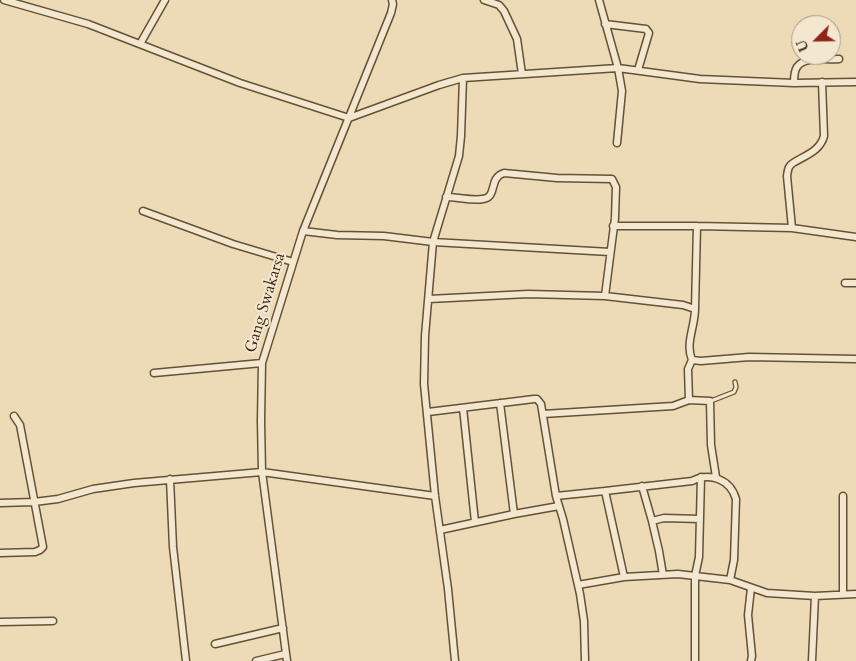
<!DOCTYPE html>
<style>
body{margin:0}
#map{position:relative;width:856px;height:661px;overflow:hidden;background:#eddab6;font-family:Cardo,serif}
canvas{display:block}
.north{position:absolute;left:791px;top:15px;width:50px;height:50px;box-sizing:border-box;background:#f3e7d0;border:1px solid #a79982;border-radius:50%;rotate:247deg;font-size:14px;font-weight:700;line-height:20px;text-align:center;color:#36240c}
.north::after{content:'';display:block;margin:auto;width:18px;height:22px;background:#8f2418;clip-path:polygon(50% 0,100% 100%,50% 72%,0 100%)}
</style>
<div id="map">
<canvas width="856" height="661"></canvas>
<div class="north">U</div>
</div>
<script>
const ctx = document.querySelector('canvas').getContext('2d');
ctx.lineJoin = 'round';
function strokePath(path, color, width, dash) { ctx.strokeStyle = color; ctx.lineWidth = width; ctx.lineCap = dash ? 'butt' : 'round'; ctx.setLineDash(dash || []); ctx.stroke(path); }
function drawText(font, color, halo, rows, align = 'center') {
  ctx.font = font + ' Cardo,serif'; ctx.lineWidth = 4; ctx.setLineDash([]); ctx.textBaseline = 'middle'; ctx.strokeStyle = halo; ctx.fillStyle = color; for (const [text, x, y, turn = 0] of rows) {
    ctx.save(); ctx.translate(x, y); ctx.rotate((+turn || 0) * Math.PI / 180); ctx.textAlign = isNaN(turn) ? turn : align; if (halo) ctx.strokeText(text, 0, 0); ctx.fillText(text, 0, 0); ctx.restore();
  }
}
const service = new Path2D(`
 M711 401 734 392 736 387 735 382`);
const minor = new Path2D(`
 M4 0 88 24 240 83 349 118 439 85 463 78 618 68 599 0
 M484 0 499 5 504 11 517 39 522 74
 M605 24 646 29 649 33 638 70
 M140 44 165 0
 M794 83C794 78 794 71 797 67 804 56 828 60 839 59
 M617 143 622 91 618 68 700 79 794 83 856 82
 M446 197C458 197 471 201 483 199 498 197 488 178 504 173L557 178 612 179 616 187 615 218 605 296
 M143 211 233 244 293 262
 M613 226H697L792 228 856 237
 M792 228 787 176C788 170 788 166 793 163 806 155 820 151 824 136L822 82
 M303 231 337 235 384 236 433 242 610 252
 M845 283H856
 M429 299 528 294 605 296 683 305 695 309C695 327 685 343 692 360
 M695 309 697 226
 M154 373 262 363
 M689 400 710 401 711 445 716 477
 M500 403 514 514
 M463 408 475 522
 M428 412 534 399H537L541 404 556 496 563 519 580 594 584 621 585 661
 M543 414 673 406 689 400 688 369 692 360 701 361 749 357 856 359
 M170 479 173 547 186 661
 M642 486 652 521
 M605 491 692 481C710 472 730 479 736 499L734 560 730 580
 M556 496 605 491 624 577
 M843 496V594
 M0 503 34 502 58 499 93 489 134 483 262 472 435 496
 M440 530 514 514 559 506
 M0 553 35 552 40 550 43 547 20 425 14 416
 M663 575 659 551 652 521 664 518 700 519
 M578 585 624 577 678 574 730 580 767 593 815 596 856 594
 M0 622 53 621
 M215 644 283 628
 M256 661 285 654
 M287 661 262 472 261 421 262 363 303 231 391 13 393 4 392 0
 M455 661 448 589 435 496 424 384 425 336 433 242 459 156 461 136 463 78
 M695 661V576L699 557 701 477
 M751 661 752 656 748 615 751 588
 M812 661 815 596`);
strokePath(service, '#645236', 5.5);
strokePath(minor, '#645236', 9);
strokePath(service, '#f3e7d0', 3);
strokePath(minor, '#f3e7d0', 6);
drawText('16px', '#36240c', '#f3e7d0', [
 ["Gang Swakarsa",266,303,-73]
]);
</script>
